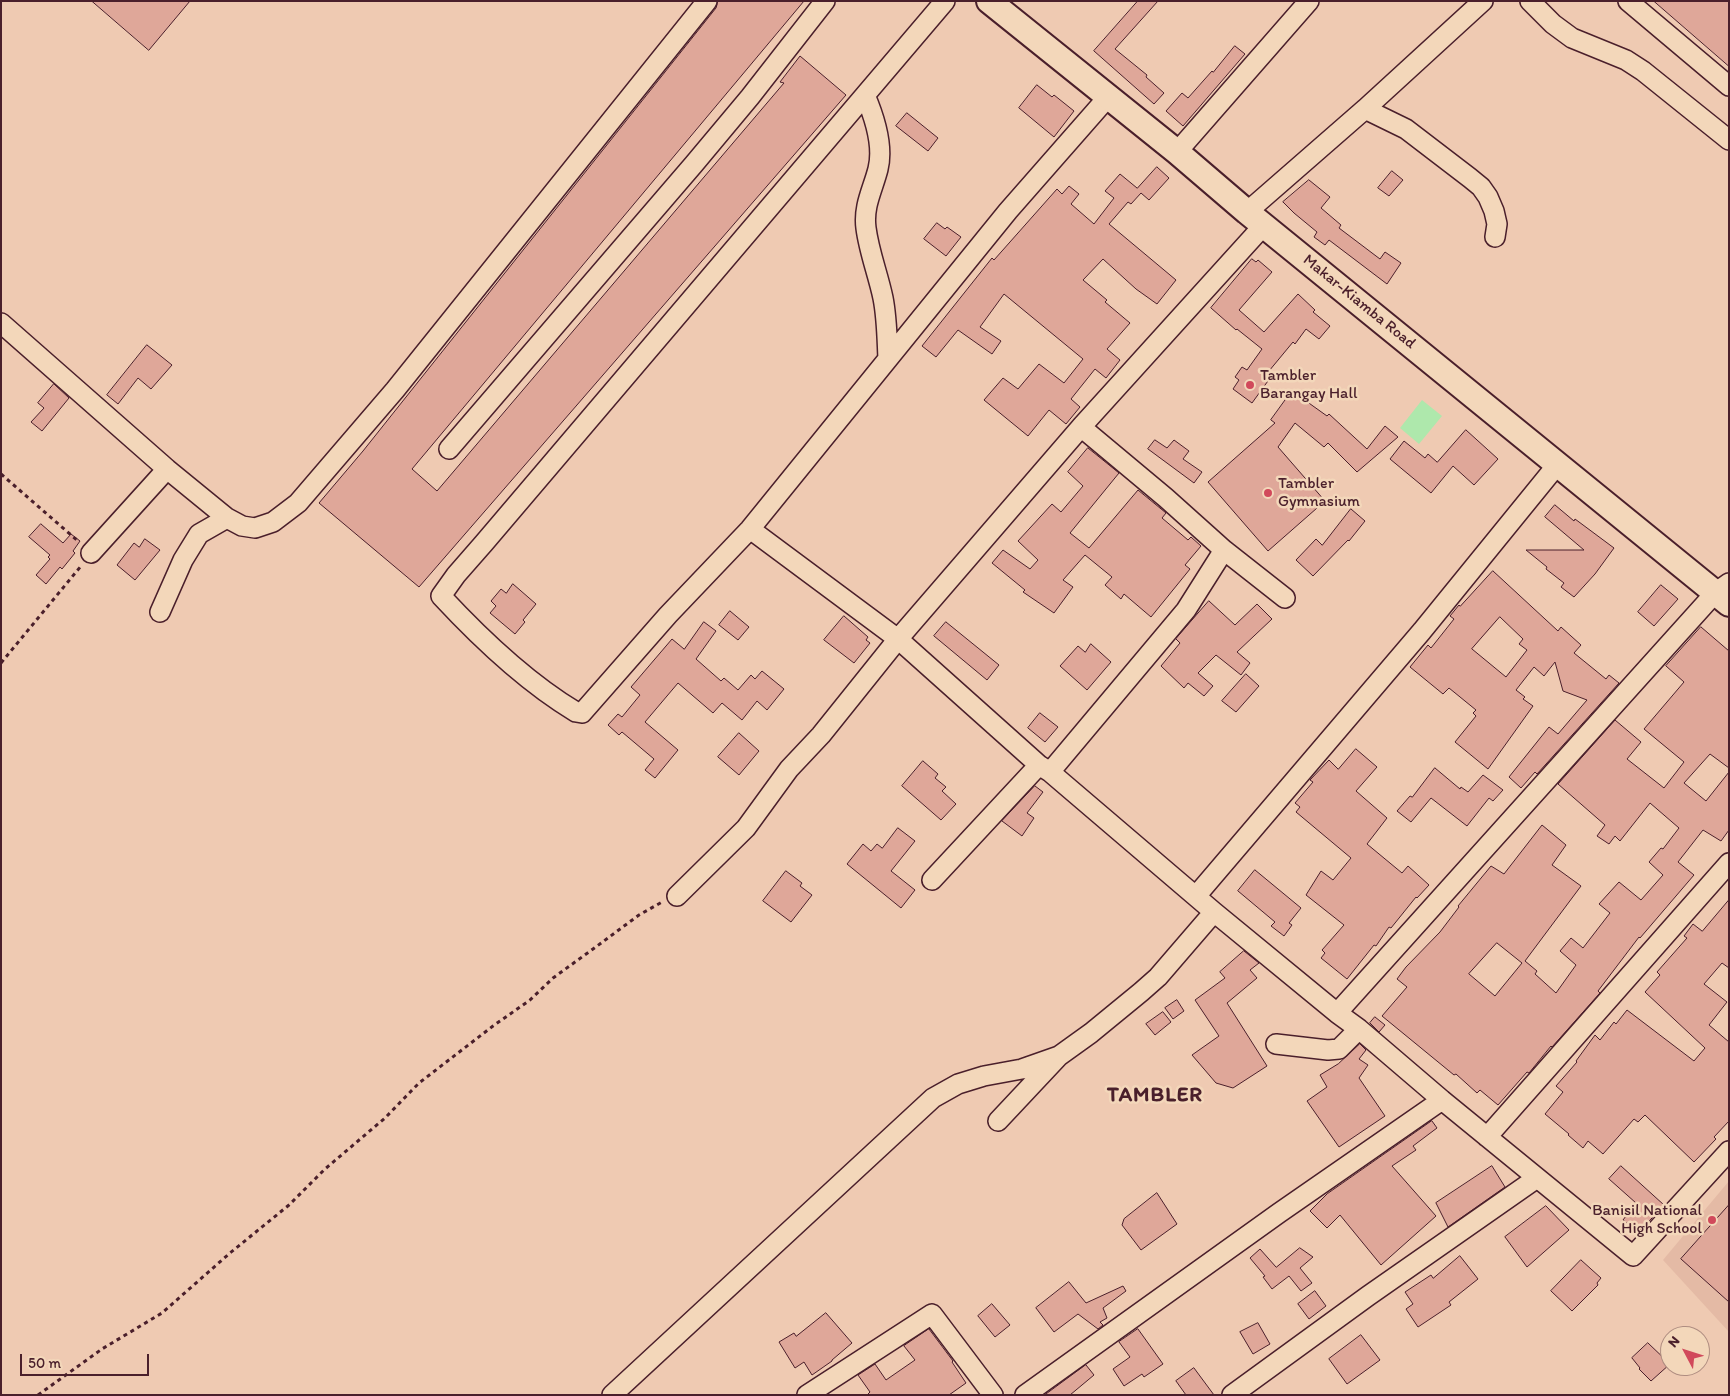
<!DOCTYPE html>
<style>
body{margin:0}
#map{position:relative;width:1730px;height:1396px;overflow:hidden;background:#efcab2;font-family:Itim,sans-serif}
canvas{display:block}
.frame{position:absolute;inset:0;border:2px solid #4a1f2b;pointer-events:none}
.north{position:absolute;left:1660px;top:1326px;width:50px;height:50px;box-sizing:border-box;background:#f3d7ba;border:1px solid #af8d81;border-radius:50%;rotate:310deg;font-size:14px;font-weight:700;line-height:20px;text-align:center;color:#4a1f2b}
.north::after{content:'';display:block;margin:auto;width:18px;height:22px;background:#d1495b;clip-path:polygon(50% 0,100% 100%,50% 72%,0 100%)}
.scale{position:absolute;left:20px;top:1354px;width:129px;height:22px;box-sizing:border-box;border:2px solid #4a1f2b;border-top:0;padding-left:6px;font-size:15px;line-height:18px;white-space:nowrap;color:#4a1f2b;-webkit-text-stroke:4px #f3d7ba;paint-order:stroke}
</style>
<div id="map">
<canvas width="1730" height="1396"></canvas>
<div class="frame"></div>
<div class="north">N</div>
<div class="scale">50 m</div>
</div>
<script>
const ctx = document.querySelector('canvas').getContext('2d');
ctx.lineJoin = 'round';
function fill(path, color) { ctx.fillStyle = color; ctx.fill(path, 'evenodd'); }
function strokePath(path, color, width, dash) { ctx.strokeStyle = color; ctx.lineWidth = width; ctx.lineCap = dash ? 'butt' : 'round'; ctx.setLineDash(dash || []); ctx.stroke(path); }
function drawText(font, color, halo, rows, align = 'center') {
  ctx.font = font + ' Itim,sans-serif'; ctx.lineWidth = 5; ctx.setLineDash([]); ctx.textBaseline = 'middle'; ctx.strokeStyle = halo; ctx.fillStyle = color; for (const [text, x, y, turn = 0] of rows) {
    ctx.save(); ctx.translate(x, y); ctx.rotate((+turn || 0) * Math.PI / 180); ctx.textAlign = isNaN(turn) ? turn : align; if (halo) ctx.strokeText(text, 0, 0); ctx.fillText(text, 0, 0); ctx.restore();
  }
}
fill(new Path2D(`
 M1729 1181V1332L1663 1260Z`), '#e4baa5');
fill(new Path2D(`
 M1422 400 1442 416 1419 444 1400 428Z`), '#aee8ac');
const building = new Path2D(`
 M92 1H190L149 50Z
 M718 1H804L412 469 437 491 784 83 780 82 800 56 846 95 419 587 319 503 363 451 716 8Z
 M1138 1H1158L1115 49 1147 75 1146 77 1164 93 1154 104 1094 51Z
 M1654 1H1729V66Z
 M1235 46 1245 54 1183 126 1166 111 1182 93 1188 98 1212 71 1213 72Z
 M1037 85 1052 97 1054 95 1074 111 1054 137 1019 108Z
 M907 113 938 138 928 151 896 126Z
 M1157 167 1169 178 1149 200 1141 193 1131 204 1128 202 1109 224 1176 280 1157 304 1136 289 1103 259 1083 280 1107 300 1105 302 1130 323 1107 349 1120 360 1106 378 1095 369 1071 399 1080 407 1066 424 1049 410 1028 436 984 400 1003 378 1018 389 1039 364 1064 383 1083 359 1004 294 980 327 1001 341 992 354 958 330 936 357 922 346 992 258 994 260 1057 189 1062 194 1069 186 1079 194 1071 204 1094 224 1114 198 1105 191 1120 174 1137 188Z
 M1392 171 1403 180 1389 196 1378 188Z
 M1309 180 1330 197 1321 208 1341 225 1339 228 1380 259 1385 252 1401 263 1387 284 1329 240 1325 245 1314 237 1317 232 1294 213 1283 202Z
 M937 223 945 229 947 227 961 237 946 256 924 239Z
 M1252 259 1256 262 1258 260 1272 272 1239 310 1264 332 1298 294 1315 310 1313 312 1330 326 1319 339 1306 329 1295 344 1293 342 1269 371 1273 374 1252 403 1233 389 1239 380 1235 377 1242 367 1247 370 1262 349 1237 329 1236 330 1211 308Z
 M147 345 172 365 151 389 138 378 118 404 107 395Z
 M54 384 69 398 42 431 31 422 44 408 38 403Z
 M1292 391 1327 416 1329 414 1367 449 1385 426 1398 437 1357 472 1328 443 1324 447 1295 423 1278 447 1325 501 1268 551 1208 482 1275 423 1271 420Z
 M1466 430 1498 459 1474 485 1453 466 1431 493 1390 459 1404 441 1425 458 1428 454 1437 462Z
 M1155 440 1167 448 1174 440 1189 451 1183 459 1202 472 1194 483 1148 449Z
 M1088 448 1119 473 1070 533 1089 548 1138 490 1166 513 1162 518 1188 540 1191 537 1201 546 1185 565 1190 569 1151 617 1124 594 1121 599 1105 585 1112 577 1085 555 1063 580 1073 587 1054 613 1023 592 1025 590 992 563 1003 550 1030 569 1038 560 1018 541 1052 504 1061 512 1083 486 1068 472Z
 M1555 505 1574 521 1575 519 1614 548 1595 574 1574 597 1561 587 1564 583 1546 569 1547 567 1526 550H1584L1545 517Z
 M1351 509 1365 521 1349 541 1348 540 1313 576 1296 560 1316 539 1322 545Z
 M41 524 63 543 71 534 80 541 73 551 75 553 62 569 60 567 46 584 36 575 50 559 48 557 50 555 29 537Z
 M145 539 160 550 135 580 117 565 134 543 139 547Z
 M1493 571 1558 631 1561 627 1581 645 1574 653 1606 679 1609 675 1619 683 1537 774 1535 772 1521 788 1509 777 1549 727 1558 734 1587 700 1563 691 1555 662 1544 676 1534 667 1516 690 1525 697 1523 699 1533 706 1488 769 1455 742 1476 716 1473 713 1476 710 1449 688 1443 694 1410 667 1428 645 1431 648 1454 619 1450 616 1459 605 1460 606ZM1500 617 1523 639 1519 644 1527 650 1506 677 1472 649Z
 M513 584 536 604 523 620 525 622 515 634 490 613 496 606 491 601 501 589 506 593Z
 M1661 585 1678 599 1654 626 1638 612Z
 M1209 601 1235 625 1257 604 1272 619 1237 652 1250 663 1241 675 1216 655 1198 673 1213 686 1204 696 1188 683 1184 688 1161 666 1180 643 1176 639Z
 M730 611 749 627 738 640 719 625Z
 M844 616 868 637 866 640 870 643 854 663 824 640Z
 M704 622 716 631 696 659 721 681 724 678 738 690 751 675 755 679 762 671 784 689 767 710 757 701 742 720 722 703 713 713 678 683 645 722 678 750 655 778 645 770 654 759 622 732 619 735 608 725 618 714 622 717 640 695 631 687 672 639 684 649Z
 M946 622 999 665 987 680 934 636Z
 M1701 627 1729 651V768L1710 754 1684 783 1706 801 1729 772V830L1721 841 1703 830 1678 862 1694 875 1640 938 1639 937 1598 991 1600 993 1552 1047 1551 1046 1529 1073 1527 1072 1498 1105 1480 1090 1477 1093 1456 1074 1454 1075 1382 1016 1407 987 1397 979 1406 967 1440 932 1459 907 1458 906 1491 866 1504 874 1542 825 1566 845 1552 865 1581 886 1525 961 1537 971 1535 974 1556 993 1576 965 1560 951 1571 938 1583 948 1610 913 1599 904 1619 882 1641 900 1663 875 1649 862 1661 848 1663 849 1679 828 1650 803 1620 841 1615 836 1609 844 1597 836 1605 825 1558 784 1615 720 1641 742 1627 759 1664 788 1684 762 1644 729 1684 682 1666 666ZM1497 943 1522 963 1495 996 1469 974Z
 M1091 644 1111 662 1087 690 1060 666 1078 646 1085 652Z
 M1246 674 1259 686 1236 712 1222 701Z
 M1040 713 1058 727 1045 742 1028 728Z
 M739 733 759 751 739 775 718 757Z
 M1356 749 1377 767 1356 791 1387 818 1367 844 1402 873 1408 866 1429 885 1417 898 1416 897 1391 928 1389 927 1376 946 1374 945 1347 979 1321 958 1325 953 1322 950 1344 925 1306 895 1321 871 1333 880 1351 858 1296 812 1300 807 1295 803 1313 782 1310 780 1329 760 1338 769Z
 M923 761 938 774 935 778 946 787 942 791 956 804 941 820 902 786Z
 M1435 768 1460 789 1461 787 1468 792 1483 775 1503 790 1493 801 1489 798 1467 826 1431 798 1411 822 1397 811 1410 796 1412 797Z
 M1035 786 1043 792 1027 813 1034 818 1022 836 1002 821Z
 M898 828 915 841 891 871 915 890 901 908 847 864 863 844 871 851 877 844 882 848Z
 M1255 870 1301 908 1289 923 1292 925 1284 936 1271 926 1275 922 1238 891Z
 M786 871 802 883 800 886 812 895 791 922 763 901Z
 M1729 900V968L1722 963 1704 984 1727 1002 1709 1025 1729 1042V1121L1714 1137 1716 1139 1694 1162 1645 1115 1638 1122 1634 1119 1603 1154 1588 1141 1583 1148 1568 1135 1569 1134 1545 1114 1563 1092 1556 1086 1577 1062 1576 1061 1595 1035 1600 1040 1614 1022 1616 1024 1627 1010 1694 1061 1705 1048 1645 992 1660 975 1657 972 1687 938 1684 936 1693 924 1702 931Z
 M1244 951 1259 963 1250 970 1257 978 1227 1003 1267 1066 1233 1088 1216 1083 1192 1055 1219 1036 1195 1000 1225 978 1220 972Z
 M1177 1000 1184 1011 1173 1019 1165 1008Z
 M1163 1012 1171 1022 1155 1035 1146 1024Z
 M1375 1017 1385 1025 1379 1032 1370 1023Z
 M1360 1044 1366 1050 1359 1059 1368 1065 1359 1078 1385 1116 1339 1147 1307 1101 1327 1087 1320 1075 1338 1064Z
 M1432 1121 1437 1128 1413 1146 1416 1150 1392 1166 1436 1216 1381 1265 1340 1215 1327 1228 1310 1211 1327 1194Z
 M1492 1166 1505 1187 1448 1227 1436 1203Z
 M1621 1166 1664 1205 1639 1232 1623 1220 1636 1203 1609 1179Z
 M1157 1193 1177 1224 1141 1250 1122 1225 1124 1219Z
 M1729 1205V1302L1681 1259Z
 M1546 1206 1569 1230 1527 1267 1505 1237Z
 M1300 1248 1313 1257 1300 1268 1312 1283 1301 1291 1289 1276 1272 1289 1263 1277 1265 1276 1250 1258 1260 1249 1276 1267Z
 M1460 1256 1478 1279 1449 1302 1451 1305 1418 1327 1406 1309 1413 1304 1405 1292 1431 1275 1433 1278Z
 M1581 1260 1601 1278 1597 1283 1598 1285 1572 1311 1551 1291Z
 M1069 1282 1086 1303 1123 1286 1126 1291 1103 1308 1107 1318 1100 1322 1103 1325 1098 1329 1078 1314 1054 1332 1036 1308Z
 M1315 1291 1326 1306 1309 1319 1298 1304Z
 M992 1304 1010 1325 995 1337 978 1316Z
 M826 1313 852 1343 832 1360V1361L812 1375 804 1362 795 1368 779 1342 794 1333 796 1336Z
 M1258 1323 1270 1344 1253 1354 1240 1332Z
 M929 1329 953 1361 952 1362 966 1383 949 1395H867L870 1392 858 1375 875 1364 886 1380 915 1360 904 1346Z
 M1138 1329 1163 1364 1144 1377 1142 1374 1124 1386 1113 1369 1130 1357 1119 1342Z
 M1361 1335 1380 1360 1347 1384 1329 1359Z
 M1648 1343 1670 1364 1651 1381 1639 1369 1640 1368 1632 1358Z
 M1086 1365 1094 1375 1070 1395H1045Z
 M1194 1368 1214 1395H1186L1176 1381Z`);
fill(building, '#dfa799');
strokePath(building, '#4a1f2b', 1);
const minor = new Path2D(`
 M945 1 484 543 456 575 441 596C480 638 526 682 576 712L582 713 668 615 750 529 1008 211 1108 97
 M1530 1 1553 24 1572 38 1626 60 1643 71 1729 140
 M1628 1 1729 86
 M865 95C874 116 884 145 878 169 873 189 863 206 866 228 869 252 878 274 883 298 887 318 887 338 888 359
 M1365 109 1406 129 1470 178 1481 187 1488 197 1494 211 1497 224 1495 237
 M1177 152 1309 1
 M1247 212 1365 109 1483 1
 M1 323 167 469 227 518 242 526 255 528 273 522 298 503 395 390 707 1
 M449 449 694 164 750 97 825 1
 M750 529 898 639 1039 765 1050 772 1214 912 1337 1013 1359 1029 1442 1100 1633 1256 1729 1151
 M1224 550 1285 598
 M91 553 167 469
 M160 612 183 560 199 534 227 518
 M1050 772 1186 610 1224 550 1166 498 1081 427
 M932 880 1039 765
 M677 896 746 828 789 769 821 735 898 639 1081 427 1264 225
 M1196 896 1422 631 1557 465
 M1337 1013 1715 593 1729 583
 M1276 1044 1328 1050 1339 1049 1359 1029
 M998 1121 1059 1056 1091 1033 1141 992 1158 977 1214 912
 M1487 1137 1729 863
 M612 1395 933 1098 958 1084 984 1076 1022 1069 1059 1056
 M807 1395 932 1314 993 1395
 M1025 1395 1279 1213 1442 1100
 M1232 1395 1368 1296 1537 1178`);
const major = new Path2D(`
 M989 1 1177 152 1247 212 1729 604`);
strokePath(minor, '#4a1f2b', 22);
strokePath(major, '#4a1f2b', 28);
strokePath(new Path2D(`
 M1 474 78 541
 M1 663 81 566
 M38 1395 102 1349 162 1313 230 1253 289 1205 325 1169 385 1118 419 1083 493 1026 530 1000 553 978 593 949 639 915 662 902`), '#4a1f2b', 3, [4, 4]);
strokePath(minor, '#f3d7ba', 19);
strokePath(major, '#f3d7ba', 24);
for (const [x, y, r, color] of [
 [1250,385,5,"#d1495b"],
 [1268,493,5,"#d1495b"],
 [1712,1220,5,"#d1495b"]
]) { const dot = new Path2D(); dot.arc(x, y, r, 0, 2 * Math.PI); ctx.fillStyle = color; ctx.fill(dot); strokePath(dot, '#f3d7ba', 2); }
drawText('16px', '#4a1f2b', '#f3d7ba', [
 ["Makar-Kiamba Road",1359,302,39]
]);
drawText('16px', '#4a1f2b', '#f3d7ba', [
 ["Tambler",1260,376],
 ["Barangay Hall",1260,394],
 ["Tambler",1278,484],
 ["Gymnasium",1278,502],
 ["Banisil National",1702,1211,"right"],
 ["High School",1702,1229,"right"]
], 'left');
ctx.letterSpacing = '1px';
drawText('bold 21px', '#4a1f2b', '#f3d7ba', [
 ["TAMBLER",1155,1096]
]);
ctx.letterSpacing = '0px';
</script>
